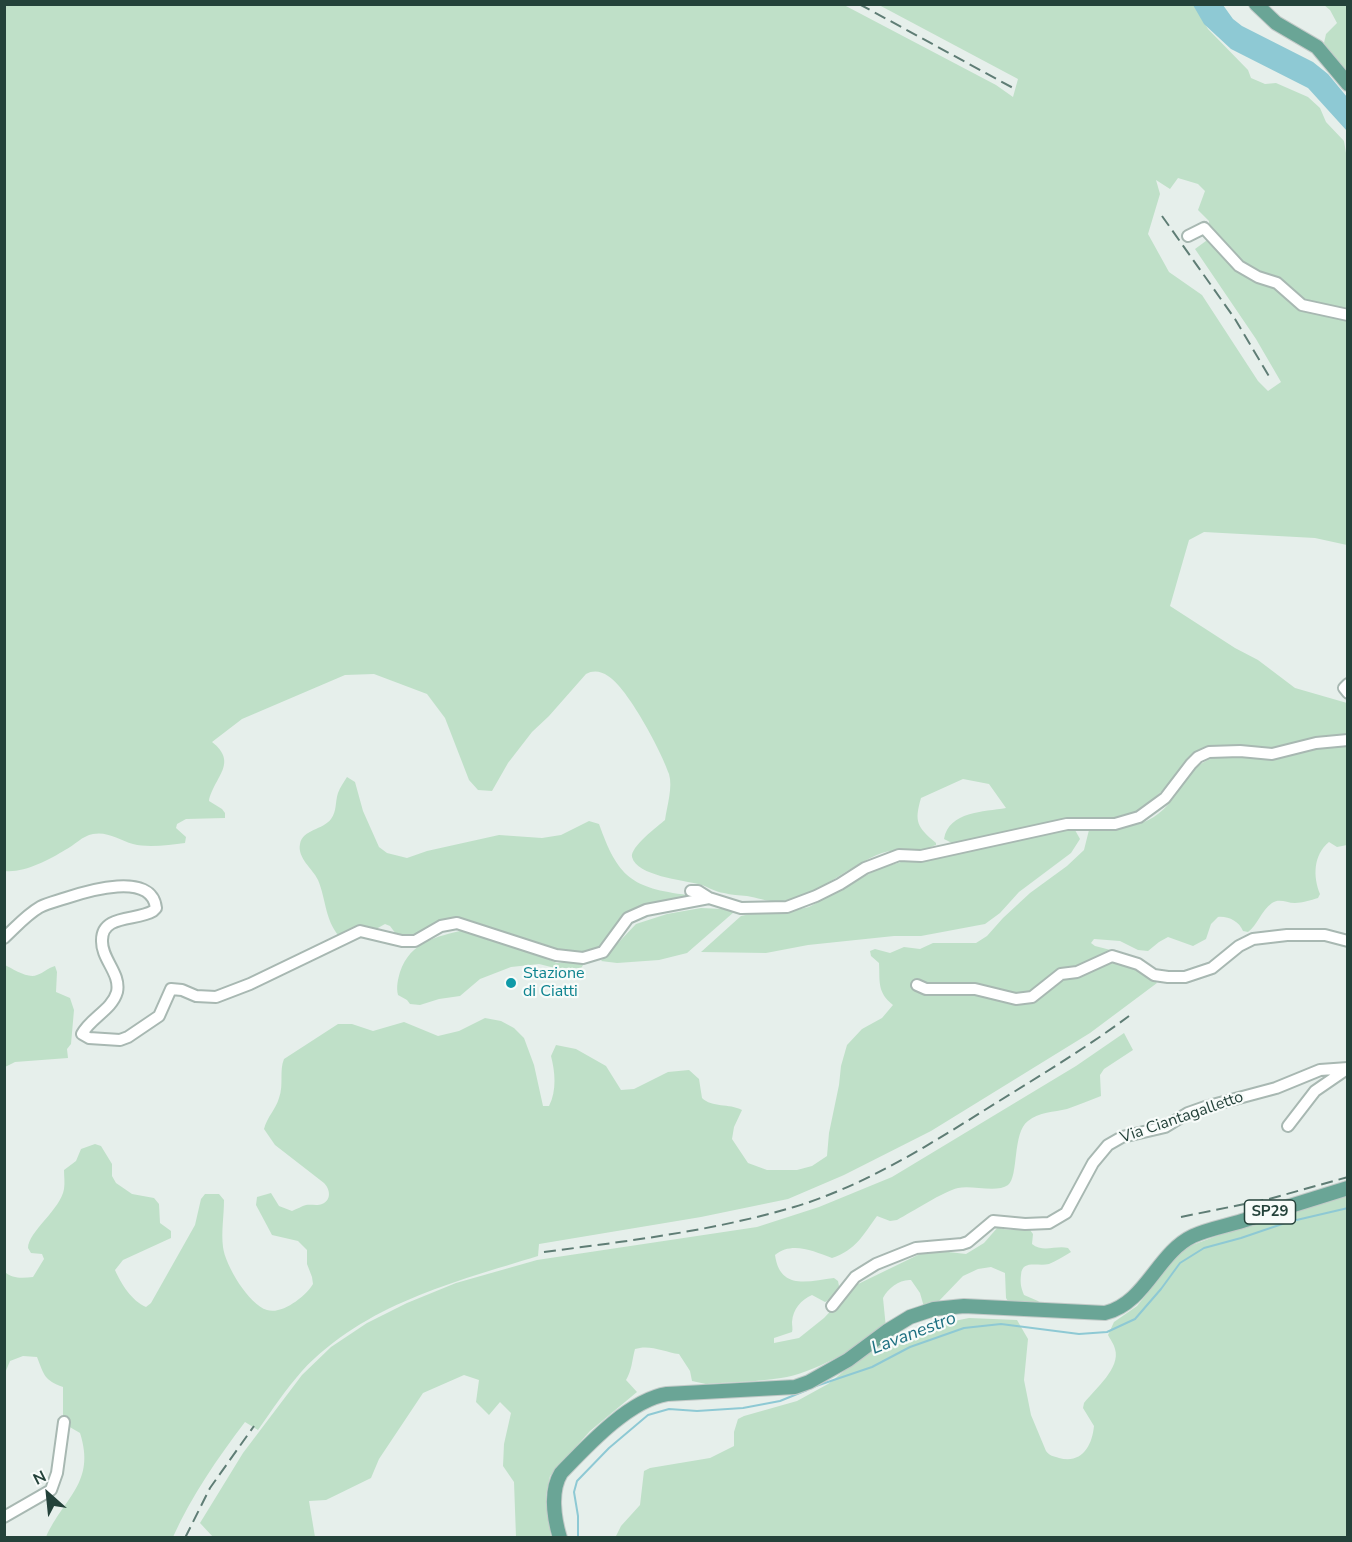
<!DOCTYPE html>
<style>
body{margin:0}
#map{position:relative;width:1352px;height:1542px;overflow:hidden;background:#e6efeb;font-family:"Nunito Sans",sans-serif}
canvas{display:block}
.frame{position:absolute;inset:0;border:6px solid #24423a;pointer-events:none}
.north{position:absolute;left:18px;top:1464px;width:60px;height:60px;-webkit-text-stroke:4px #f7fbf9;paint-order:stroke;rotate:333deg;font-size:16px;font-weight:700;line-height:24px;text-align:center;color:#24423a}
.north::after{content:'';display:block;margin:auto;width:21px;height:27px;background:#24423a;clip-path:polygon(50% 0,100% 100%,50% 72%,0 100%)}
</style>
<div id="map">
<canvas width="1352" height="1542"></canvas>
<div class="frame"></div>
<div class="north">N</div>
</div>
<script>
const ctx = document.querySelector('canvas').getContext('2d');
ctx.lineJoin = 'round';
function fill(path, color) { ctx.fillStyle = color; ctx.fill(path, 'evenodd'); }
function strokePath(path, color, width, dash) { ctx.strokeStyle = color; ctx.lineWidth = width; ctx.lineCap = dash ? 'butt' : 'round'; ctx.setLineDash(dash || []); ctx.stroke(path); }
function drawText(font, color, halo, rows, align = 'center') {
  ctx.font = font + ' "Nunito Sans",sans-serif'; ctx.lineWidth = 4.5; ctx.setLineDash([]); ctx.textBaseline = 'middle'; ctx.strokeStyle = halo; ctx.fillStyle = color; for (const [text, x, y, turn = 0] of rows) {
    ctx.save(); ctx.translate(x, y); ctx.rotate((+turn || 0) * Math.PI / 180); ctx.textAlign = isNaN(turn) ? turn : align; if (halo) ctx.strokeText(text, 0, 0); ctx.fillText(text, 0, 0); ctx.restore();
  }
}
fill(new Path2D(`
 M5 5H844L996 85 1013 97 1018 79 879 5H1194L1208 29 1248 70 1251 78 1265 84 1276 83 1308 97 1320 108 1326 122 1344 141 1348 165 1347 545 1315 538 1204 532 1189 540 1170 606 1235 648 1258 660 1295 688 1347 703V737L1266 749 1201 751 1188 758 1167 786 1145 807 1124 817 1037 825 952 843 944 839C949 811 984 812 1006 808L989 784 963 779 921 798C914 822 917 827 936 843V845C930 847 924 851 918 851 905 851 894 849 882 853 848 866 819 895 783 901 770 903 759 898 747 896 739 895 731 895 724 893 715 892 707 886 698 884 683 880 637 876 632 857 630 847 658 826 665 820 667 806 673 787 669 774 662 752 627 687 608 676 601 671 593 670 586 674L549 716 532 732 508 763 492 791 478 790 469 780 445 718 427 694 374 674 345 675 242 719 212 742C239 763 214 777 209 801L222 809 225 813V818L186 819 177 824 176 828 186 837 185 843C169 845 148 848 133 844 120 840 107 831 93 834 82 836 75 845 65 850 49 860 24 873 5 871ZM1178 178 1198 184 1205 191 1198 210 1209 221 1210 238 1195 249 1256 339 1281 382 1268 391 1258 381 1202 295 1169 272 1148 234 1160 194 1156 180 1170 189Z
 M1324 5H1347V76L1324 43 1326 34 1337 23 1330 10Z
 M1347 745V845L1337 847 1329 842C1313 855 1313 877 1320 894L1318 898C1311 900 1302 903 1295 903 1286 903 1280 898 1272 903 1261 911 1257 926 1248 932L1243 931C1239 921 1228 916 1218 917L1211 924 1206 939 1193 946 1168 937 1159 942 1148 951 1138 950 1120 941 1094 939 1091 943 1095 946 1130 955 1157 983 1090 1033 931 1131 844 1175 788 1199 701 1217 539 1244 538 1256C454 1282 365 1304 302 1371 286 1389 272 1410 258 1430L245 1422C217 1459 192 1495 173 1537H46C64 1497 96 1483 80 1433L68 1426 63 1419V1387C44 1380 44 1375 37 1357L23 1356 10 1361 5 1373V1272C12 1279 23 1278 33 1277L44 1259 42 1254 31 1253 28 1248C28 1232 61 1209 64 1189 65 1183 64 1176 64 1170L76 1161 81 1149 95 1144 101 1146 112 1164V1176L116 1183 132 1194 154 1198 159 1204 160 1223 171 1231V1238L123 1260 115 1270C121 1284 132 1301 146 1307L151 1303 195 1225 201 1199 205 1194H219L224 1200C224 1216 221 1232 223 1247 225 1265 249 1305 267 1310 282 1315 306 1296 313 1284L312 1277 307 1264V1250L298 1241 272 1235 256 1205 257 1197 271 1193 279 1206 292 1211C297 1209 302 1206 306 1205 311 1204 317 1206 322 1204 332 1200 330 1189 324 1183L275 1145 264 1129C267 1117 276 1109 279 1098 284 1085 279 1071 284 1059L338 1024H352L373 1031 404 1022 438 1036 459 1031 485 1018 501 1021 514 1028 524 1038 534 1065 543 1106H549C557 1090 555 1072 551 1056L556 1045 576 1049 606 1066 621 1090 634 1089 668 1072 689 1070 699 1079 702 1098C712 1108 729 1103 742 1110L734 1127 732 1139 748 1163 767 1170H797L812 1166 827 1156 829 1133 839 1085 841 1066 847 1045 862 1029 882 1018 893 1005C877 992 880 982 879 963L871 956 870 951 875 949 890 953 904 947 920 949 933 943H976L987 936 1003 918 1030 893 1067 866 1084 850 1089 830C1128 827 1153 829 1177 793 1184 783 1192 768 1204 762 1228 749 1255 760 1280 757 1289 756 1298 752 1307 749 1319 746 1334 746 1347 745Z
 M347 777 355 782 363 811 379 847 387 853 407 858 427 851 499 835 542 838 561 835 589 821 599 824C618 877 631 888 688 895L689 898 638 909 604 946 590 953H564L459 920 417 936 396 934 390 926 385 924 376 929 366 928 339 936C325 920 326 899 318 880 313 869 297 858 300 844 303 829 323 830 331 819 337 811 335 802 338 793 340 787 344 782 347 777Z
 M1075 830 1080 839 1071 853 1019 892 1000 913 985 924 921 936H894L808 945 766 953 701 952 741 916 764 911H791L809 907 878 869 901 862 944 856 1055 831Z
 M701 908 723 909 734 912 687 953 659 960 617 963 601 961 636 924 667 914Z
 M464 930 498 943 523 946 535 954 557 963 581 960 584 964 581 968H555L539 964 511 967 480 979 460 996 439 999 420 1005 410 1004 407 1000 398 995C396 987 398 979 400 972 411 941 436 937 464 930Z
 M5 965C13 969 28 979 37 975 44 973 47 968 55 966L57 972 56 992 70 998 74 1010 71 1044 67 1049 68 1058 15 1062 5 1067Z
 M1124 1033 1133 1050 1104 1069 1100 1075 1101 1096C1090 1100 1079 1105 1067 1109 1054 1112 1039 1112 1028 1121 1012 1133 1019 1176 1008 1185 997 1193 972 1185 958 1188 944 1191 912 1212 897 1220L890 1221 877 1216C863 1235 856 1250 832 1258 813 1251 792 1241 775 1255 780 1291 809 1281 834 1278L838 1281 840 1291 838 1295 825 1302 812 1295C801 1300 793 1309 792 1322 792 1326 793 1329 792 1332L774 1338V1343L799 1338 824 1318 854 1286 924 1252 940 1251 966 1254 984 1243 998 1227C1007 1232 1019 1228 1030 1230L1033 1234 1032 1244C1043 1253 1056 1245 1068 1248L1071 1252C1064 1256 1056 1261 1049 1264 1038 1267 1022 1259 1021 1275 1020 1283 1021 1288 1024 1295L1038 1301 1042 1305 1011 1306 1006 1298 1005 1273 991 1267 978 1269 963 1276 937 1303 924 1307 920 1293 911 1280C900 1279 888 1288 883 1298L886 1328C860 1346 812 1374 781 1378 756 1382 731 1382 706 1384L692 1381 690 1371 679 1354C665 1352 649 1344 635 1349 632 1360 632 1370 626 1380L637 1392 590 1431 550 1476 546 1495 551 1537H516L514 1482 503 1466 504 1444 511 1413 500 1402 489 1415 476 1402 479 1380 464 1375 423 1393 379 1459 371 1478 326 1500 309 1501 315 1537H213L200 1523 243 1453 302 1375 331 1347 367 1323 407 1303 456 1283 537 1260 757 1227 819 1207 892 1177 1076 1066Z
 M1347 1196V1537L615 1538 621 1526 640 1505 644 1471 650 1468 710 1458 734 1446V1432L738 1419 744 1416 797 1401 828 1384 874 1347 920 1328 969 1318 1017 1320 1028 1339 1024 1380 1031 1415 1046 1451C1050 1456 1053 1456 1059 1458 1082 1464 1092 1446 1094 1426L1083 1408 1084 1403C1095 1389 1121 1368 1115 1349 1114 1344 1110 1339 1108 1335L1114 1322 1137 1306 1181 1251 1187 1247 1276 1214Z`), '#bfe0c8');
fill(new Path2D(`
 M1193 5H1223L1233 19 1242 26 1313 62 1328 74 1347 97V131L1308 88 1231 49 1204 24Z`), '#8ec9d4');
strokePath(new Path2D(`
 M813 1387 872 1367 910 1347 964 1328 1001 1324 1079 1334 1107 1332 1135 1319 1161 1289 1180 1263 1204 1248 1241 1238 1288 1222 1348 1208
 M578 1538V1516L574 1492 577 1481 609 1448 648 1415 669 1409 697 1411 743 1408 780 1401 807 1390`), '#8ec9d4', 2);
const minor = new Path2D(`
 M1188 236 1204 228 1239 266 1258 277 1277 283 1302 305 1348 315
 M1348 684 1344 688 1348 693
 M691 891H698L709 898
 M4 938C15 928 26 915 40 907 48 903 57 901 66 898 87 891 152 871 156 908L153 911C137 921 102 914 102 940 101 959 121 973 117 992 112 1010 90 1018 82 1034L89 1038 120 1040 128 1037 159 1016 171 989 182 990 196 996 216 997 250 984 360 931 402 941H415L441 926 457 923 556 955 583 958 603 952 628 918 646 910 709 898 741 908 787 907 816 896 840 884 865 868 899 855 921 856 1067 824H1115L1139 817 1165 798 1191 764 1198 757 1209 752 1240 751 1272 754 1316 743 1348 740
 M917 985 926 989H975L1016 999 1032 997 1061 974 1077 972 1112 956 1138 964 1154 975 1168 977H1185L1212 968 1239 946 1253 939 1287 935H1325L1348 941
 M1288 1126 1315 1091 1347 1069
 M832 1306 855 1277 876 1264 916 1248 962 1244 968 1242 993 1221 1025 1224 1049 1223 1066 1213 1093 1163 1108 1145 1122 1137 1165 1127 1188 1113 1205 1107 1276 1088 1320 1070 1348 1068
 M4 1517 51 1490 57 1473 64 1422`);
const major = new Path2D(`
 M1256 4 1276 23 1317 47 1348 84
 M560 1538C554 1518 550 1491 561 1473 587 1446 629 1400 667 1394L795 1387 809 1382 848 1360 887 1331 910 1317 934 1309 964 1306 1105 1313C1146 1303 1157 1253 1193 1236 1208 1229 1226 1226 1242 1221 1277 1210 1312 1199 1348 1188`);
strokePath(minor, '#a8b8b2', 14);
strokePath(major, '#c2cac8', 16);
strokePath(minor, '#fff', 10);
strokePath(major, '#6aa596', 14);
strokePath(new Path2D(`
 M859 4 1015 89
 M1162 216 1235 319 1270 378
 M1181 1217 1269 1199 1348 1177
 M544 1252C628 1241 713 1231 794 1207 867 1185 932 1143 996 1103 1041 1075 1086 1048 1129 1016
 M185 1538 210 1488 254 1426`), '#5f7d75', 2, [12, 6]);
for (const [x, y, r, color] of [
 [511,983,6,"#0f9aa8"]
]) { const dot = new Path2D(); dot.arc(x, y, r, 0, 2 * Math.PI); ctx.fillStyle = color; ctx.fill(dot); strokePath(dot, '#f7fbf9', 2); }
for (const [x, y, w] of [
 [1270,1212,51]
]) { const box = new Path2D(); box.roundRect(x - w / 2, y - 12, w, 24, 4.5); ctx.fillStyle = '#f7fbf9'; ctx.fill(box); strokePath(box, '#24423a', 1.5); }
drawText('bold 15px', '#24423a', null, [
 ["SP29",1270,1212]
]);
drawText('16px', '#0d838f', '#f7fbf9', [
 ["Stazione",523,974],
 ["di Ciatti",523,992]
], 'left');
drawText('16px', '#24423a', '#f7fbf9', [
 ["Via Ciantagalletto",1182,1118,-19]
]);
drawText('italic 18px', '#1c6f80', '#f7fbf9', [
 ["Lavanestro",914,1334,-21]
]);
</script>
